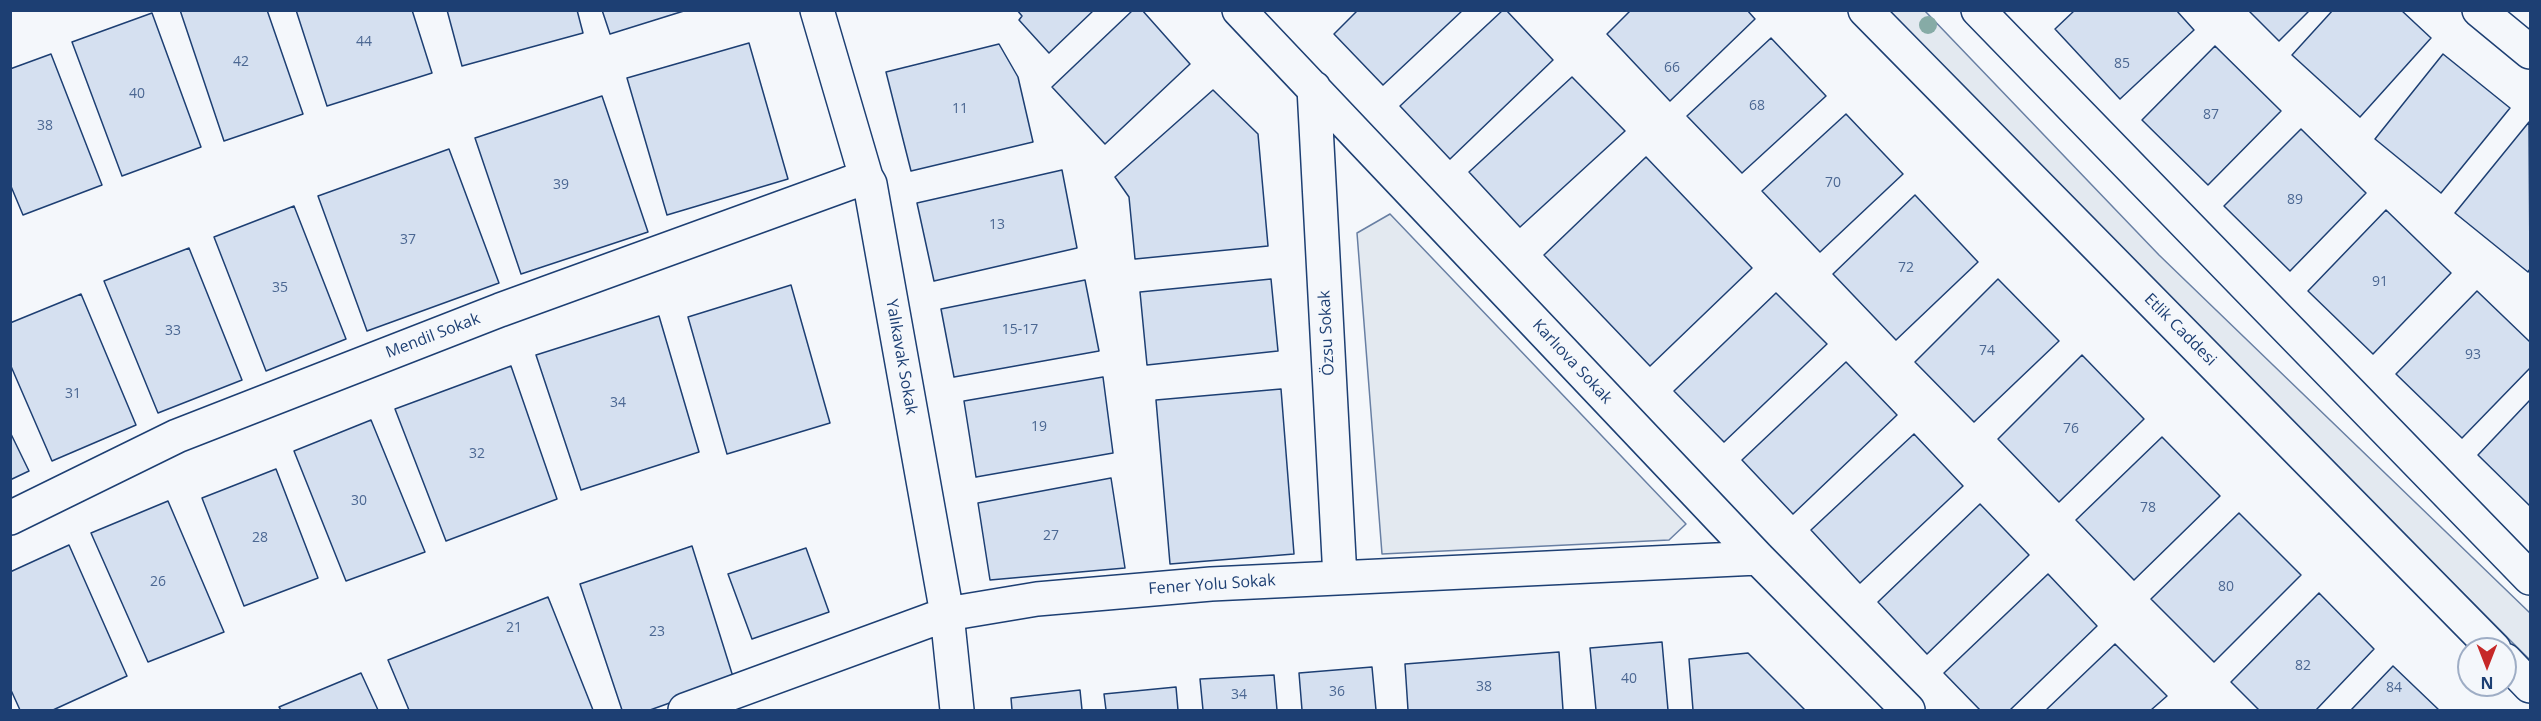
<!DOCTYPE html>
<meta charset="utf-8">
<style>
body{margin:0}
#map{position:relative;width:2541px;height:721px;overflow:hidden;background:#f4f7fb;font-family:"Open Sans",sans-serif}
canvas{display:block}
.frame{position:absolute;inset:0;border:12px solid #1d3f73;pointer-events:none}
.north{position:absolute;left:2457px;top:637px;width:60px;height:60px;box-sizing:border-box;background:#f4f7fb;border:2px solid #9eadc5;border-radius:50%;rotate:180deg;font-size:16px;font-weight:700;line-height:24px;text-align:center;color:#1d3f73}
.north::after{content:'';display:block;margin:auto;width:21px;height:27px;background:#c62828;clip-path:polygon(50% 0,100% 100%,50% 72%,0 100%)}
</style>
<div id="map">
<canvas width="2541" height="721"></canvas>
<div class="frame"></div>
<div class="north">N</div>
</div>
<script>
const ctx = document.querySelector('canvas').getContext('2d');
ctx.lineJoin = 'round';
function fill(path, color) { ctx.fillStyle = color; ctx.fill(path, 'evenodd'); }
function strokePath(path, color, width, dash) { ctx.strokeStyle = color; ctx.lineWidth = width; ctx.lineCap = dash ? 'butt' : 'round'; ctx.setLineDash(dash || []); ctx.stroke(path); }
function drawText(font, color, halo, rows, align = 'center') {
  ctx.font = font + ' "Open Sans",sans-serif'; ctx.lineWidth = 4.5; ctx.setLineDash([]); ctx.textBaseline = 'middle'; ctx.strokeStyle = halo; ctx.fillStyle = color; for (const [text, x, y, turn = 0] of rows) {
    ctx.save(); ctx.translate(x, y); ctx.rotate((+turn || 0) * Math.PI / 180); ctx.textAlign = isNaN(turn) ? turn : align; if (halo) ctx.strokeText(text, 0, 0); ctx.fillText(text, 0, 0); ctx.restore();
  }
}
const green = new Path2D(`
 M1889 11H1925L2159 255 2530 613V660L2130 262Z
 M1390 214 1686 524 1669 540 1382 554 1357 233Z`);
fill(green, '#e3e9f0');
strokePath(green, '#687fa3', 1.5);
const building = new Path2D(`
 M180 10H267L303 114 224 141Z
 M296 10H412L432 73 327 106Z
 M447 10H577L583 33 462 66Z
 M602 10H687L610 34Z
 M1017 10H1094L1049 53 1019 20 1022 16Z
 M1133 10H1142L1190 64 1105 144 1052 87Z
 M1358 10H1463L1383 85 1334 34Z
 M1503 10H1506L1553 60 1450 159 1400 106Z
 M1631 10H1747L1755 19 1670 101 1607 34Z
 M2075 10H2176L2194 30 2120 99 2055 29Z
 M2248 10H2310L2279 41Z
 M2333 10H2401L2431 38 2360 117 2292 55Z
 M152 13 201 147 122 176 72 42Z
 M1771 38 1826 96 1742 173 1687 116Z
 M749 43 788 179 667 215 627 78Z
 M999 44 1018 77 1033 142 911 171 886 72Z
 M2215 46 2281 111 2208 185 2142 120Z
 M51 54 102 185 23 215 10 184V69Z
 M2443 54 2510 108 2441 193 2375 139Z
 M1572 77 1625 131 1520 227 1469 172Z
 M1213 90 1258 134 1268 246 1135 259 1129 197 1115 177Z
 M602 96 648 232 521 274 475 138Z
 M1846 114 1903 174 1820 252 1762 191Z
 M2529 122 2530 269 2528 272 2455 213Z
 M2301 129 2366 193 2290 271 2224 206Z
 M449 149 499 283 367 331 318 196Z
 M1646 157 1752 268 1650 366 1544 255Z
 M1062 170 1077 248 934 281 917 203Z
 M1915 195 1978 262 1896 340 1833 274Z
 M294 206 346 339 266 371 214 237Z
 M2386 210 2451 273 2373 354 2308 291Z
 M189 248 242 380 158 413 104 281Z
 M1271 279 1278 351 1147 365 1140 292Z
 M1998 279 2059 341 1974 422 1915 362Z
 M1085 280 1099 351 954 377 941 309Z
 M791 285 830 423 727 454 688 317Z
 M2477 291 2530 342V368L2462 438 2396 374Z
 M1776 293 1827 344 1724 442 1674 391Z
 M81 294 136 425 52 461 10 364V323Z
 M659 316 699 452 581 490 536 355Z
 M2082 355 2144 419 2059 502 1998 439Z
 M1846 362 1897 415 1793 514 1742 460Z
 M511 366 557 499 446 541 395 409Z
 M1103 377 1113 453 976 477 964 401Z
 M1281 389 1294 554 1170 564 1156 400Z
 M2530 400V506L2478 455Z
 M371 420 425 552 346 581 294 451Z
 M10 432 29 471 10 480Z
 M1914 434 1963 486 1860 583 1811 530Z
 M2162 437 2220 496 2134 580 2076 520Z
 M276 469 318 578 244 606 202 498Z
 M1111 478 1125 568 990 580 978 503Z
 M168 501 224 632 148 662 91 533Z
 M1980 504 2029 555 1927 654 1878 602Z
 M2239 513 2301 575 2214 662 2151 599Z
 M69 545 127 676 53 710H20L10 688V572Z
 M692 546 734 680 650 710H622L580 584Z
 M806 548 829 612 752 639 728 574Z
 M2048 574 2097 626 2010 710H1980L1944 673Z
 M2319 593 2374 649 2316 710H2259L2231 682Z
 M548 597 593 710H409L388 660Z
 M1662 642 1668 710H1596L1590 648Z
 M2115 644 2167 696 2151 710H2046Z
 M1559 652 1563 710H1408L1405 664Z
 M1748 653 1805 710H1693L1689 659Z
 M2393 666 2439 710H2351Z
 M1372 667 1376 710H1302L1299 673Z
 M361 673 378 710H281L279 707Z
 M1274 675 1277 710H1203L1200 679Z
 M1176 687 1178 710H1106L1104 694Z
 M1080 690 1082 710H1012L1011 698Z`);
fill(building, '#d5e0f0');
strokePath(building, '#1d3f73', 1.5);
const minor = new Path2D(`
 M817 10 866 177 870 184 947 614 957 710
 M1239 10 1758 558 1908 710
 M2479 10 2530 52
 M1314 88 1340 578
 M10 518 177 436 500 310 866 177
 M685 710 947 614 1037 599 1211 584 1758 558`);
const major = new Path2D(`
 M1865 10 2494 649
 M1978 10 2530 578
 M2505 660 2530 686`);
strokePath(minor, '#1d3f73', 36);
strokePath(major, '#1d3f73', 36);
strokePath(minor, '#f4f7fb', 33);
strokePath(major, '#f4f7fb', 33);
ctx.fillStyle = '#86aba6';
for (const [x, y] of [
 [1928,25]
]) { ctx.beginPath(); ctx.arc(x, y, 9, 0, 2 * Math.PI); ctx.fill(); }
drawText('14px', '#4b6792', null, [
 ["44",364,42],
 ["42",241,62],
 ["85",2122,64],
 ["66",1672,68],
 ["40",137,94],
 ["68",1757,106],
 ["11",960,109],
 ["87",2211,115],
 ["38",45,126],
 ["70",1833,183],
 ["39",561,185],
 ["89",2295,200],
 ["13",997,225],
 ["37",408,240],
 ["72",1906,268],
 ["91",2380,282],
 ["35",280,288],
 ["15-17",1020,330],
 ["33",173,331],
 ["74",1987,351],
 ["93",2473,355],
 ["31",73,394],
 ["34",618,403],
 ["19",1039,427],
 ["76",2071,429],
 ["32",477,454],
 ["30",359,501],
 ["78",2148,508],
 ["27",1051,536],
 ["28",260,538],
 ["26",158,582],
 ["80",2226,587],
 ["21",514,628],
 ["23",657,632],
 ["82",2303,666],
 ["40",1629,679],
 ["38",1484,687],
 ["84",2394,688],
 ["36",1337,692],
 ["34",1239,695]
]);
drawText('16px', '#1d3f73', '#f4f7fb', [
 ["Etlik Caddesi",2180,330,45],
 ["Özsu Sokak",1327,333,-93],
 ["Mendil Sokak",433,336,-21],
 ["Yalıkavak Sokak",901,357,80],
 ["Karlıova Sokak",1572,362,47],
 ["Fener Yolu Sokak",1212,585,-4]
]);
</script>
